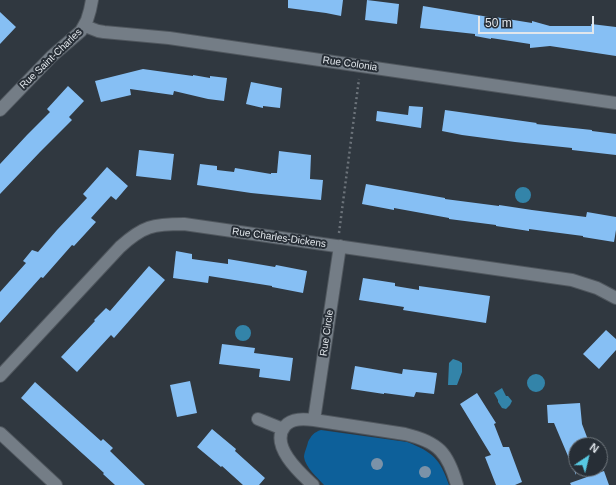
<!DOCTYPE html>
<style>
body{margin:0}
#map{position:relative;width:616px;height:485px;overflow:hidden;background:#303840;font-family:Helvetica,sans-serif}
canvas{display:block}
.north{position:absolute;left:568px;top:437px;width:40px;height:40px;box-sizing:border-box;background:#272e36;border:1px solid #71787e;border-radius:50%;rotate:35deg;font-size:11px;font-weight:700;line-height:16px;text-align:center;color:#e1e6eb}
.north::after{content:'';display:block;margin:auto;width:14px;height:18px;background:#57c9e2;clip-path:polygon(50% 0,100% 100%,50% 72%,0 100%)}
.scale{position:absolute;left:478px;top:16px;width:116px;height:18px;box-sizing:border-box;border:2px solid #e1e6eb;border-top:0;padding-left:5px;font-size:12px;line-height:14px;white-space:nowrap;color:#e1e6eb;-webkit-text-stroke:3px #272e36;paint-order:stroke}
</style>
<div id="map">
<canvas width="616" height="485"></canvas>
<div class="north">N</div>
<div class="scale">50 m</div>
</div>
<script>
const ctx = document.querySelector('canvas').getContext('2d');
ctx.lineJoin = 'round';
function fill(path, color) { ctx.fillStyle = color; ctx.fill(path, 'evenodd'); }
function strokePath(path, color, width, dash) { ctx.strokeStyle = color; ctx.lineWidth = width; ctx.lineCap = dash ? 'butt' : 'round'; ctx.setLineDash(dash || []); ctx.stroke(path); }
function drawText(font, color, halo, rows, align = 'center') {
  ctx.font = font + ' Helvetica,sans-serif'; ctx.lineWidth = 4; ctx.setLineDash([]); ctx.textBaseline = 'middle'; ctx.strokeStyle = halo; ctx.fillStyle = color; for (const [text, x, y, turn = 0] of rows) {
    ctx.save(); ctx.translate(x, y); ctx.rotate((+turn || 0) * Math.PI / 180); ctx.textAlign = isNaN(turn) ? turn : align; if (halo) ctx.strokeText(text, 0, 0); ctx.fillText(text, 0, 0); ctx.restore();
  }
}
fill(new Path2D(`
 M321 430 407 442C433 452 440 459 449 485H324C318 478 305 467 304 457 304 453 307 447 308 442 311 436 314 432 321 430Z`), '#0d609a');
fill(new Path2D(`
 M515 195a8 8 0 1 1 16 0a8 8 0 1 1-16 0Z
 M235 333a8 8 0 1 1 16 0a8 8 0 1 1-16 0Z
 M453 359 459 361 462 363V372L457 385H448L449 363Z
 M527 383a9 9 0 1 1 18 0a9 9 0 1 1-18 0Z
 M502 388 506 396H508L512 401 510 405 506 409 502 408 498 402V400L494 393Z`), '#3384a9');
fill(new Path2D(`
 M288 0H343L341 16 326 13 288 8Z
 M367 0 399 4 397 24 365 20Z
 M423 6 495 18V17L532 23V21L550 26H591V24L616 27V56L550 46 530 48V44L491 38V39L475 36V34L420 28Z
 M0 12 16 27 0 44Z
 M143 69 193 76V75L210 78V76L227 78 224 101 208 99 174 91 173 95 130 89 131 95 101 102 95 81Z
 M251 82 282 88 280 108 263 106V108L246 104Z
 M68 86 84 101 69 117 72 120 40 152 0 194V164L27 135 50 112 47 109Z
 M409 106 423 107 421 128 376 121 377 111 408 115Z
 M445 110 537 123 536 124 592 130V131L616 134V155L572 150V148L515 142 462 135 442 131Z
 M139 150 174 154 171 180 136 176Z
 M279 151 311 155 310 179 323 180 321 200 251 193 197 185 200 164 217 166V170L234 172 235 168 271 174V173H277Z
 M107 167 128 186 116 200 111 196 91 218 96 222 74 246 72 245 43 278 41 277 0 323V292L26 263 23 261 32 250 38 252 57 230 87 198 83 194Z
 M366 184 445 198V199L499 206V205L532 210 586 217 587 212 616 217V230L614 242 583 237V236L529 229V231L496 226V225L449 219V218L394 208V210L362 204Z
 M176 251 192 254V259L228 264V259L275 267 276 265 307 271 303 293 272 287V286L209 276 208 283 173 278Z
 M149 266 165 280 114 338 111 335 77 372 61 357 95 321 94 320 106 308 110 311Z
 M363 278 395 283V286L419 290V286L490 296 486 323 403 310 404 307 359 300Z
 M606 330 616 339V350L599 369 583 354Z
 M222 344 255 348 254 353 293 358 290 381 259 377 260 369 219 364Z
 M355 366 402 374 403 369 437 373 434 394 416 392 414 397 384 393V394L351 389Z
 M190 381 197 413 177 417 170 385Z
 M35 382 101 441 103 439 113 448 110 451 145 485H115L103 474 104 473 21 398Z
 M477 393 496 423 494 424 503 447H509L522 482 515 485H496L485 457 491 455 460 404Z
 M580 403 582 424 590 445H576V475L554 423H548L547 405Z
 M212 429 236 449 235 451 265 478 259 485H243L222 466 221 467 197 447Z
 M604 471 609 485H571L570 483Z`), '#86bff4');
const street = new Path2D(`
 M85 26 98 31 104 32 169 38 616 103
 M0 110 52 56 81 31 87 20 90 10 92 0
 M0 376 120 247C143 226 153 224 184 224L572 280 597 288 616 298
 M258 419 283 429
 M314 420 340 246
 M0 433 56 485
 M313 485C300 473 269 445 285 426 292 418 304 419 314 420L405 434C439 442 448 453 457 485`);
strokePath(street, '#50575e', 14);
strokePath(new Path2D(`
 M339 233 359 79`), '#6c737a', 2.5, [2, 3]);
strokePath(street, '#747d86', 12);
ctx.fillStyle = '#7b92a8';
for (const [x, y] of [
 [377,464],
 [425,472]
]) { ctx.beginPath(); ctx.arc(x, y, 6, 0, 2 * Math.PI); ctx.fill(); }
drawText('10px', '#e1e6eb', '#272e36', [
 ["Rue Saint-Charles",51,59,-44],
 ["Rue Colonia",350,64,8],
 ["Rue Charles-Dickens",279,238,8],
 ["Rue Circle",327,333,-82]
]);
</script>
